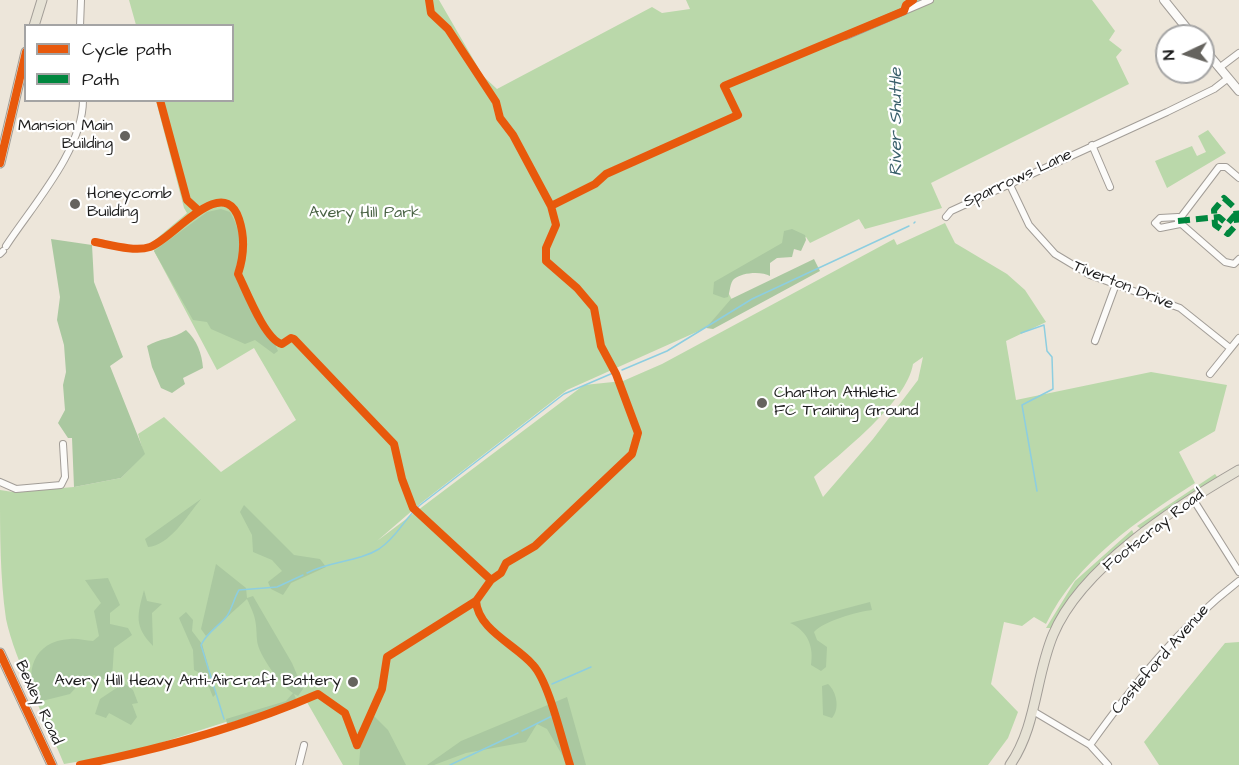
<!DOCTYPE html>
<style>
body{margin:0}
#map{position:relative;width:1239px;height:765px;overflow:hidden;background:#ede6da;font-family:"Architects Daughter",sans-serif}
canvas{display:block}
.legend{position:absolute;left:24px;top:24px;width:210px;height:78px;box-sizing:border-box;background:#fff;border:2px solid #a4a4a4;margin:0;padding:8px 10px;list-style:none;font-size:18px;color:#1c1c1c}
.legend li{display:flex;align-items:center;gap:12px;height:30px}
.legend b{width:30px;border:2px solid #a4a4a4}
.north{position:absolute;left:1155px;top:24px;width:60px;height:60px;box-sizing:border-box;background:#fff;border:2px solid #a4a4a4;border-radius:50%;rotate:266deg;font-size:16px;font-weight:700;line-height:24px;text-align:center;color:#1c1c1c}
.north::after{content:'';display:block;margin:auto;width:21px;height:27px;background:#65635e;clip-path:polygon(50% 0,100% 100%,50% 72%,0 100%)}
</style>
<div id="map">
<canvas width="1239" height="765"></canvas>
<ul class="legend">
<li><b style="height:8px;background:#e8590c"></b>Cycle path</li>
<li><b style="height:8px;background:#00873e"></b>Path</li>
</ul>
<div class="north">N</div>
</div>
<script>
const ctx = document.querySelector('canvas').getContext('2d');
ctx.lineJoin = 'round';
function fill(path, color) { ctx.fillStyle = color; ctx.fill(path, 'evenodd'); }
function strokePath(path, color, width, dash) { ctx.strokeStyle = color; ctx.lineWidth = width; ctx.lineCap = dash ? 'butt' : 'round'; ctx.setLineDash(dash || []); ctx.stroke(path); }
function drawText(font, color, halo, rows, align = 'center') {
  ctx.font = font + ' "Architects Daughter",sans-serif'; ctx.lineWidth = 4.5; ctx.setLineDash([]); ctx.textBaseline = 'middle'; ctx.strokeStyle = halo; ctx.fillStyle = color; for (const [text, x, y, turn = 0] of rows) {
    ctx.save(); ctx.translate(x, y); ctx.rotate((+turn || 0) * Math.PI / 180); ctx.textAlign = isNaN(turn) ? turn : align; if (halo) ctx.strokeText(text, 0, 0); ctx.fillText(text, 0, 0); ctx.restore();
  }
}
fill(new Path2D(`
 M129 0H439L483 76 497 89 652 7 662 13 690 9 686 0H1092L1115 31 1109 40 1122 50 1116 57 1129 84 931 183 942 208 865 229 859 219 810 243 806 237 722 281 739 313 567 390 421 503 377 541 584 385 623 381 662 364 894 239 897 245 945 223 955 243 1007 274 1025 290 1046 322 1006 341 1016 400 1151 372 1227 385 1215 431 1179 452 1195 483C1138 520 1077 561 1046 624L1034 617 1022 626 1004 622 991 684 1018 712 1008 738 988 765H343L304 697 129 753 64 764C47 721 15 662 6 619 0 577 0 533 0 490L13 492 74 487 121 478 144 454 138 434 164 417 221 472 296 420 254 348 217 370 154 251 155 240 187 213 184 208 156 101 232 100V26L136 25ZM923 357 918 380 873 439 823 497 814 477C842 452 907 402 913 364Z
 M1208 130 1226 153 1167 188 1155 161 1192 146 1197 156 1206 152 1198 136Z
 M1215 474 1218 478 1141 529 1137 526Z
 M1132 530 1135 536C1100 566 1075 589 1051 628H1046L1075 581Z
 M1239 642V765H1159L1144 742 1225 643Z`), '#bad8aa');
fill(new Path2D(`
 M221 209 230 212C242 232 242 252 234 274L263 332 275 344 278 351 274 354 255 340 245 344 211 329 207 322 193 320 154 251 207 212Z
 M792 229 805 235 806 240 801 251 794 249 792 257 777 258 770 263V276C762 271 742 272 734 279 730 282 730 292 728 297L724 298 713 294 714 282 782 243 784 231Z
 M51 239 92 245 94 282 123 357 110 366 145 454 121 478 74 487 72 438H68L58 423 65 410 63 385 66 372 64 345 57 320 60 297Z
 M814 259 820 271 713 329 706 328 731 299Z
 M186 330C197 340 202 354 203 368L183 378 185 384 172 393 161 388 152 367 147 346C160 338 173 339 186 330Z
 M201 499C188 515 169 546 148 547L145 539Z
 M244 505 294 555 320 559 326 567 291 583 283 595 271 589 268 582 282 571 272 560 253 552 252 535 240 512Z
 M216 564 246 588 247 598 253 596 292 663 303 689 298 696 294 694 297 701 227 724 226 719 286 701 293 693C281 685 258 655 257 640 256 620 256 618 247 599L206 636 201 629Z
 M108 578 120 605 110 613V624L128 628 132 635 114 648 112 678 101 679 94 675 81 682 70 694 38 702C23 673 33 641 70 639 77 638 85 641 93 641L99 636 94 611 101 603 85 580Z
 M144 590 147 601 162 604 152 613 153 646C134 626 137 616 144 590Z
 M870 602 872 610C856 612 824 621 814 632L817 640 827 647 826 667 821 671 811 665C814 647 808 631 790 623Z
 M186 612 193 620 192 631 202 644 216 694 213 697 204 675 194 670 193 650 179 618Z
 M124 683 133 690 138 703 132 704 137 717 131 725 109 713 106 718 95 714 100 699Z
 M828 684C837 692 840 709 832 718L823 715 822 686Z
 M567 697 586 765H568L547 729 537 724 526 742 466 753 434 765H427L461 741Z
 M371 713 388 730 406 765H359L361 739Z`), '#aac8a0');
strokePath(new Path2D(`
 M914 223 915 222
 M1021 333 1044 325 1047 351 1052 357 1053 389 1022 405 1037 491
 M622 370 667 351 752 299 909 226
 M307 573C330 561 358 562 379 549 398 536 404 519 420 505L564 394 613 373
 M552 684 591 667
 M224 719 201 645C207 632 218 627 227 616 232 609 234 598 239 590L277 587 303 575
 M522 731 554 715
 M450 765 518 733`), '#8dcee0', 1.5);
const minor = new Path2D(`
 M80 26 81 0
 M846 36 930 0
 M1219 68 1239 53
 M1092 145 1110 187
 M1239 178 1226 167H1219L1178 221 1225 262 1234 264 1239 259
 M1009 183 1029 225 1055 254 1090 275 1180 308 1230 348
 M946 217 951 211 1167 112 1214 89 1227 79
 M1178 217 1160 218 1155 223 1160 228 1180 224
 M6 246C32 206 83 150 83 100
 M0 254 3 251
 M1095 341 1116 284
 M1210 374 1239 338
 M0 482 16 489 61 485 65 477 63 444
 M1193 499 1239 572
 M1033 711 1090 745 1108 765
 M1090 745C1133 685 1180 626 1239 581
 M299 765 304 745`);
const tertiary = new Path2D(`
 M1164 0 1193 36
 M1203 48 1239 91`);
const primary = new Path2D(`
 M34 26 42 0
 M0 163 26 52
 M0 653 52 765
 M1010 765C1037 726 1035 678 1053 635 1081 567 1177 506 1239 470`);
strokePath(minor, '#a29d97', 8);
strokePath(tertiary, '#a29d97', 10);
strokePath(primary, '#a29d97', 11);
strokePath(minor, '#fcfbf9', 6);
strokePath(tertiary, '#fcfbf9', 8);
strokePath(primary, '#e6e2d5', 9);
strokePath(new Path2D(`
 M1224 198 1236 209 1237 224 1228 234 1215 225 1214 210Z
 M1178 221 1219 217 1227 224 1234 216 1239 215`), '#00873e', 6, [12, 6]);
strokePath(new Path2D(`
 M160 100 187 200 199 211
 M0 163 26 52
 M551 206 595 184 606 174 738 115 724 86 904 11 906 5 913 0
 M95 242C111 245 135 252 150 247 172 240 223 172 239 219 245 237 244 256 238 274 246 290 265 340 282 344L291 338 294 339 394 444 402 479 413 508 491 580
 M476 601C478 630 516 645 533 665 549 682 562 741 570 765
 M0 653 52 765
 M357 745 382 689 387 657 476 601 491 580 501 573 506 563 535 546 632 454 638 433 616 374 601 346 594 308 577 288 546 261V248L556 225 551 206 513 135 500 118 496 102 448 29 431 13 429 0
 M80 765C161 749 242 727 318 694L345 713 357 745`), '#e8590c', 8);
for (const [x, y, r, color] of [
 [125,136,6,"#65635e"],
 [75,204,6,"#65635e"],
 [762,403,6,"#65635e"],
 [353,682,6,"#65635e"]
]) { const dot = new Path2D(); dot.arc(x, y, r, 0, 2 * Math.PI); ctx.fillStyle = color; ctx.fill(dot); strokePath(dot, '#fff', 2); }
drawText('16px', '#1c1c1c', '#fff', [
 ["Mansion Main",113,127],
 ["Building",113,145],
 ["Honeycomb",87,195,"left"],
 ["Building",87,213,"left"],
 ["Charlton Athletic",774,394,"left"],
 ["FC Training Ground",774,412,"left"],
 ["Avery Hill Heavy Anti-Aircraft Battery",341,682]
], 'right');
drawText('16px', '#1c1c1c', '#fff', [
 ["Sparrows Lane",1018,179,-25],
 ["Tiverton Drive",1123,286,22],
 ["Footscray Road",1154,531,-38],
 ["Castleford Avenue",1161,660,-49],
 ["Bexley Road",38,703,65]
]);
drawText('16px', '#4a6345', '#fff', [
 ["Avery Hill Park",365,214]
]);
drawText('italic 18px', '#395f6b', '#fff', [
 ["River Shuttle",897,122,-90]
]);
</script>
